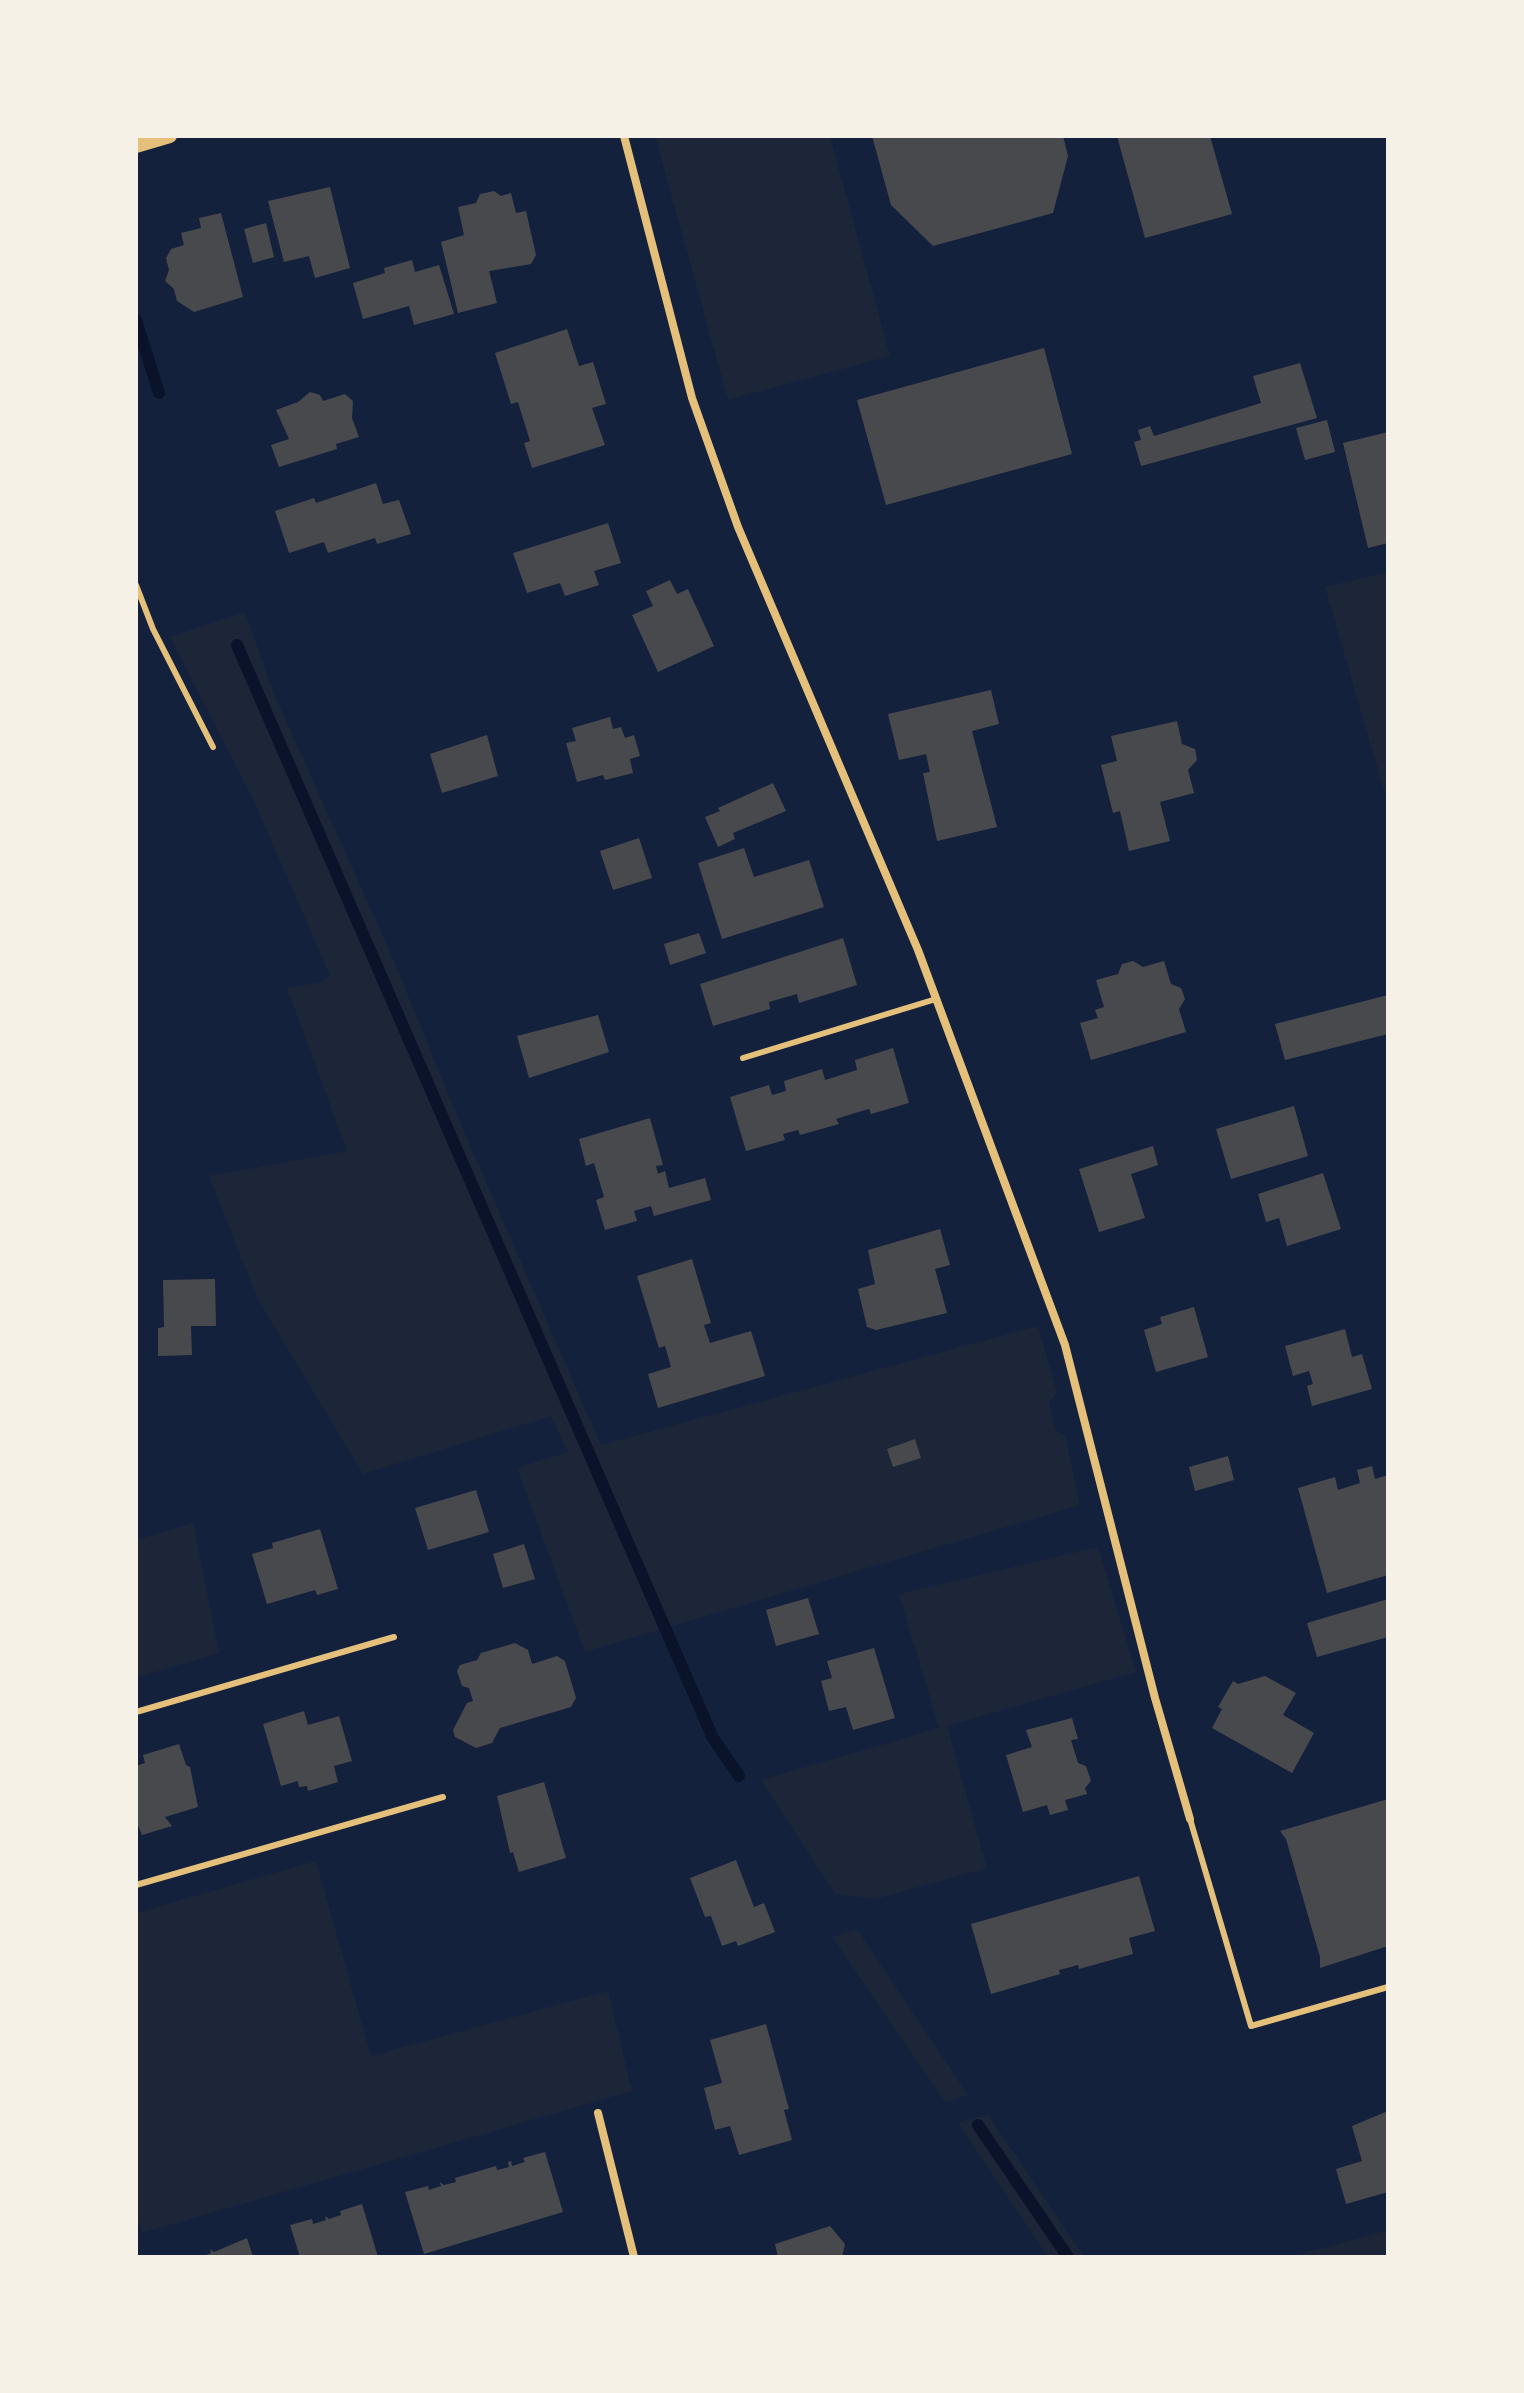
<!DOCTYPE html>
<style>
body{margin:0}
#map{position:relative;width:1524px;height:2393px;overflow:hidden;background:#14213d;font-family:Roboto,sans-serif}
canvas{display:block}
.frame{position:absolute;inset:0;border:138px solid #f6f1e7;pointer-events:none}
</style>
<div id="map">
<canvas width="1524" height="2393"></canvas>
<div class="frame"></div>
</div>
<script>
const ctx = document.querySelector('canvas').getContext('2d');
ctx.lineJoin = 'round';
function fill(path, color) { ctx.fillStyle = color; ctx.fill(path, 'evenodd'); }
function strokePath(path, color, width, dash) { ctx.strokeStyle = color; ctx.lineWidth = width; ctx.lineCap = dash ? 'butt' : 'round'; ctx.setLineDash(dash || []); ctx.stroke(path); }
fill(new Path2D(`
 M655 136H830L890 356 728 400Z
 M1388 572V796L1383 788 1325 587Z
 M245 612 274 694 391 954 459 1120 601 1445 1038 1326 1057 1392 1049 1403 1056 1431 1065 1435 1080 1505 585 1652 517 1468 568 1452 551 1416 363 1474 257 1298 209 1176 347 1151 287 988 321 982 330 976 255 803 170 637Z
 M193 1523 219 1653 136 1678V1540Z
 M1098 1547 1136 1672 947 1726 987 1868 876 1899 835 1894 761 1780 939 1728 899 1594Z
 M316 1861 371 2056 608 1991 632 2091 142 2233 136 2213V1913Z
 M857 1929 968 2095 945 2102 832 1937Z
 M981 2116H989L1084 2257H1048L958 2123Z
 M1388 2230V2257H1291Z`), '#1d2539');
strokePath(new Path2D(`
 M136 320 159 393
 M237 645 713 1738 739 1776
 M978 2125 1068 2257`), '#0b132b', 12);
fill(new Path2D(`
 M872 136H1063L1068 156 1053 213 933 246 891 205Z
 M1117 136H1210L1232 214 1145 238Z
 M330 187 350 268 315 278 309 256 284 262 268 201Z
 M494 191 501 196 511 193 516 213 526 211 536 255 531 264 489 271 497 303 458 313 441 242 464 235 458 207 476 203 480 194Z
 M221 213 243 297 194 312 177 301 174 289 165 281 169 270 166 258 171 249 184 245 181 233 201 228 199 218Z
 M266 223 274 257 253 263 244 229Z
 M412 260 415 272 439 265 454 314 414 325 409 306 363 319 353 283 385 273 384 268Z
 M567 329 579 366 593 362 606 404 592 408 605 445 532 468 524 443 530 441 520 409 518 402 511 404 495 353Z
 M1044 348 1072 454 886 505 857 400Z
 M1300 363 1317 418 1141 466 1134 442 1141 440 1138 430 1150 426 1154 436 1261 403 1253 376Z
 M310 392 320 395 323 401 345 394 353 401 352 418 359 437 336 444 337 449 279 467 271 445 289 439 276 410 298 402Z
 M1327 420 1335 452 1305 460 1296 428Z
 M1388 432V543L1368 548 1343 443Z
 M376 483 383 504 399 500 411 534 377 544 375 538 328 553 324 542 289 553 275 511 314 498 316 503Z
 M608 523 621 563 594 571 599 585 565 596 560 583 527 593 513 553Z
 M670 580 677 594 688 589 714 646 658 672 632 615 653 606 646 591Z
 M991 690 999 724 972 731 997 827 937 841 923 773 930 772 926 754 899 760 888 714Z
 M610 717 613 729 621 727 625 738 634 735 640 756 630 759 633 773 605 780 603 775 577 782 566 743 576 741 572 728Z
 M1177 721 1182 744 1195 749 1197 760 1188 770 1194 793 1160 802 1170 841 1129 851 1120 811 1113 813 1101 765 1117 761 1111 736Z
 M487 735 498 776 442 793 430 754Z
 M773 783 786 811 733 833 735 839 718 847 705 817 720 811 718 808Z
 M639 838 652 878 613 890 600 851Z
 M744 848 754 877 809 860 824 907 722 939 698 863Z
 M699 933 706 953 670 965 664 944Z
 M843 938 857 985 799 1003 797 994 769 1002 770 1009 713 1026 700 984Z
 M1133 961 1143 967 1164 961 1171 984 1181 988 1185 999 1179 1009 1186 1032 1091 1060 1080 1023 1098 1018 1095 1010 1104 1007 1096 980 1118 974 1122 964Z
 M1388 995V1034L1285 1060 1275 1024Z
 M598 1015 609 1052 529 1078 517 1036Z
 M893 1048 909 1103 871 1114 869 1109 855 1113 836 1119 839 1124 800 1135 798 1130 783 1134 785 1140 746 1151 730 1097 769 1085 772 1095 786 1091 784 1081 822 1069 825 1080 857 1070 855 1060Z
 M1294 1106 1308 1156 1231 1179 1216 1129Z
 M650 1118 663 1165 656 1166 658 1174 665 1171 669 1188 705 1178 711 1200 654 1216 651 1206 634 1211 637 1221 605 1230 596 1200 604 1197 594 1163 586 1166 579 1139Z
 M1153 1146 1158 1165 1131 1174 1145 1218 1099 1232 1079 1169Z
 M1323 1173 1341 1229 1287 1246 1279 1218 1266 1222 1258 1194Z
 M940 1229 950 1265 935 1269 947 1313 876 1330 867 1327 858 1289 875 1284 868 1250Z
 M692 1259 711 1323 704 1325 710 1343 751 1331 765 1376 658 1408 648 1374 671 1367 665 1346 659 1348 637 1276Z
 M215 1279 216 1326H191L192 1355 158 1356V1328L164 1327 163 1280Z
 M1194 1307 1208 1357 1156 1372 1144 1330 1162 1324 1160 1317Z
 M1345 1329 1352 1357 1362 1354 1372 1389 1312 1406 1307 1386 1313 1384 1309 1371 1293 1376 1285 1346Z
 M915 1439 921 1458 893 1467 887 1449Z
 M1228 1456 1234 1480 1195 1491 1189 1467Z
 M1372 1466 1375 1479 1388 1475V1575L1327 1593 1298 1488 1335 1477 1338 1490 1360 1483 1357 1470Z
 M476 1490 489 1532 428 1550 415 1508Z
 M320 1529 338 1589 317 1595 315 1590 267 1604 252 1554 273 1548 272 1543Z
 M524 1544 535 1579 503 1588 493 1554Z
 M808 1598 819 1634 776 1646 766 1610Z
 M1388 1599V1637L1317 1657 1307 1623Z
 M515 1643 528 1650 532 1664 557 1656 565 1661 576 1698 571 1707 500 1728 492 1743 476 1748 455 1737 453 1730 467 1703 473 1701 469 1688 462 1686 457 1671 460 1665 477 1660 481 1653Z
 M874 1648 895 1718 853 1730 846 1707 829 1711 821 1681 832 1678 827 1661Z
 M1265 1676 1296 1693 1283 1715 1314 1733 1292 1773 1212 1728 1222 1709 1218 1707 1233 1681 1238 1684Z
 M304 1711 308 1725 339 1716 352 1761 334 1766 338 1782 308 1791 307 1786 299 1787 298 1781 281 1786 263 1724Z
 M1072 1718 1078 1739 1071 1740 1078 1763 1086 1766 1091 1781 1085 1788 1087 1794 1065 1800 1068 1810 1050 1815 1047 1805 1023 1812 1006 1755 1032 1747 1026 1730Z
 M179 1744 186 1765 190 1767 198 1807 165 1817 172 1826 142 1835 136 1821V1766L145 1763 143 1755Z
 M544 1782 566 1858 519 1872 513 1852 510 1853 497 1796Z
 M1388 1799V1946L1320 1968V1957L1286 1839 1280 1831Z
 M736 1860 754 1907 764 1903 775 1932 738 1946 736 1941 722 1946 711 1916 705 1917 690 1878Z
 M1139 1876 1155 1931 1129 1938 1133 1954 1079 1969 1078 1965 1067 1968 1059 1970 1060 1974 991 1994 971 1924Z
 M766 2024 789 2109 784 2110 792 2140 739 2155 730 2126 715 2130 704 2088 722 2083 710 2040Z
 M1388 2111V2192L1346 2204 1336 2169 1362 2161 1352 2126Z
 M545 2152 563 2212 424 2254 405 2192 428 2186 429 2190 441 2186 440 2182 444 2185 456 2182 455 2178 496 2166 497 2170 509 2167 508 2162 511 2161 512 2166 525 2162 523 2158Z
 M362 2204 378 2257H300L290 2225 312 2219 313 2224 326 2220 325 2216 329 2219 341 2215 340 2211Z
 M830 2226 845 2244 842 2257H778L775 2244Z
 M247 2238 253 2257H201L211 2253 210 2249 214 2252Z`), '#48494c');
strokePath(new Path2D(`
 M136 585 153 629 213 747
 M743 1058 936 999
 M136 1712 394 1637
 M1190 1819 1251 2026 1388 1987
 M136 1885 443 1797`), '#e5c07b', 6);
strokePath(new Path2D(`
 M624 136 692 398 738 527 918 950 1065 1345 1155 1698 1190 1819
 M598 2113 634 2257`), '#e5c07b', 8);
strokePath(new Path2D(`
 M136 146 170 136`), '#e5c07b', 14);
</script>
